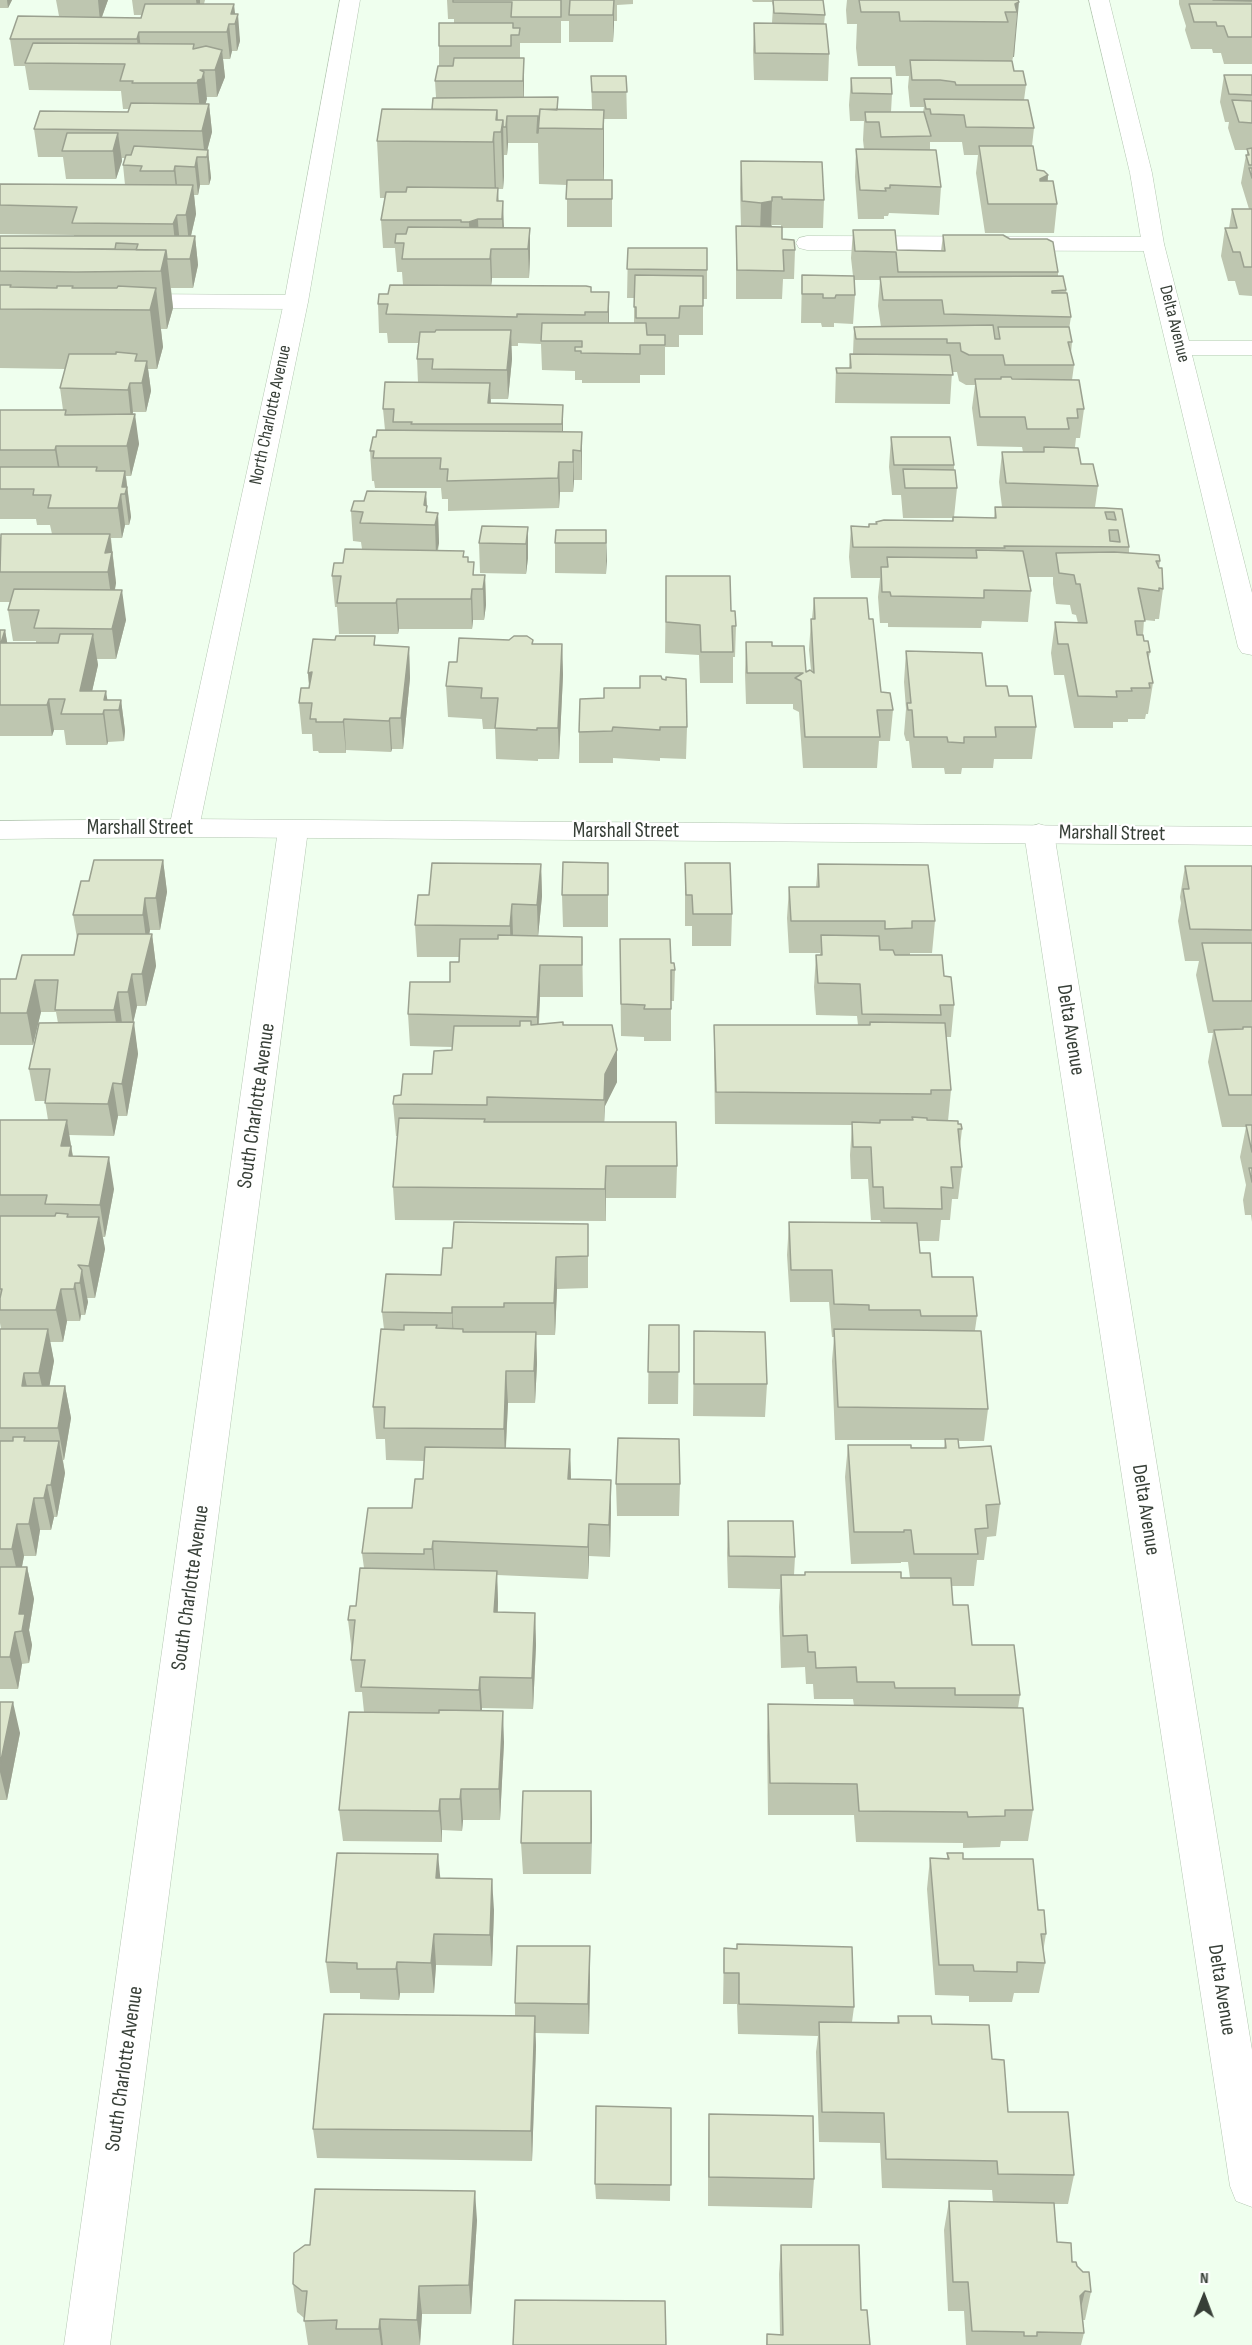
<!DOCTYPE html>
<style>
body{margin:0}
#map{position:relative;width:1252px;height:2345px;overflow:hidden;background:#efffee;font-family:"Sofia Sans Condensed",sans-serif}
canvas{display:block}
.north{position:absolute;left:1174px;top:2267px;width:60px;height:60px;-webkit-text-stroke:4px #fff;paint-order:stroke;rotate:1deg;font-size:16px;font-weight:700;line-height:24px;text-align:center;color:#373f37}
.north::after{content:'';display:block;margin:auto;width:21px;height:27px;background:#373f37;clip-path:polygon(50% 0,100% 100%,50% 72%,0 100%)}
</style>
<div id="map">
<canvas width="1252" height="2345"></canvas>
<div class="north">N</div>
</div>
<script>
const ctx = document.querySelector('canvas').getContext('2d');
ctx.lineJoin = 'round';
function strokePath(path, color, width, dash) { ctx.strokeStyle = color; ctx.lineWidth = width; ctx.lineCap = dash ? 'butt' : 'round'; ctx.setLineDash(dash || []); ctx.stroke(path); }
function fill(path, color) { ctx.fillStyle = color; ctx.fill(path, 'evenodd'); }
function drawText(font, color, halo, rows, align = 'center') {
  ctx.font = font + ' "Sofia Sans Condensed",sans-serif'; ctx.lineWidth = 4.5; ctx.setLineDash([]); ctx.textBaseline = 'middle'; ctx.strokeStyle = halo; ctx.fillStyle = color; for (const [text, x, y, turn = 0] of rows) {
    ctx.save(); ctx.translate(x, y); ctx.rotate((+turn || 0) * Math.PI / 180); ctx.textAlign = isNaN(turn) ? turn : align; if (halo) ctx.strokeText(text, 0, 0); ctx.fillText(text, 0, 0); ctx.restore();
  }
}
const lane = new Path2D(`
 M807 236 1153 237 1161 239 1164 244 1161 249 1153 251 807 250 799 248 796 243 799 238Z
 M126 294 296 295 304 297 308 302 304 307 296 309 126 308 118 306 114 301 118 296Z`);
const street = new Path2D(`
 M340 0H360L308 302 199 828 194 834 184 837 174 834 169 828 284 302Z
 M1089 0H1109L1152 173 1164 244 1189 341H1252V355H1192L1252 593V655L1242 653 1238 647 1142 244 1130 173Z
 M293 821 303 824 308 830 110 2345H64L278 830 283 824Z
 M1039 824 1049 827 1054 833 1252 2050V2207L1236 2201 1230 2186 1024 833 1029 827Z`);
const secondary = new Path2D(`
 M184 819 1252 827V845L184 837 0 839V821Z`);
strokePath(lane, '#b4c7b2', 1);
strokePath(street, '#b4c7b2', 1);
strokePath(secondary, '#b4c7b2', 1);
fill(lane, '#fff');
fill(street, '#fff');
fill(secondary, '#fff');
fill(new Path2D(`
 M0 0H12L8 8H0Z
 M56 0H108L102 17 141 18 142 15H134L132 0H205L204 4 235 14 240 41 237 51H232L230 59H223L225 77 217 97H206L205 104H209L212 132 207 150H208L211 178 209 185H200L198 195H194L196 214 191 236H195L198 265 193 288H171L173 308 167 329H161L163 347 157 369H148L151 391 146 412H133V414L139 444 131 476H126L131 517 129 525H125L122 538H111L116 583 115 590 126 620 116 659H97L98 665 92 691 108 700H121L125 731 124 741 108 742 107 745H66L64 730H54L52 736H0V630H5L7 643H36V641H13L8 610 10 602H0V537L52 534 50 525H37L36 519H0V410H63L60 388 65 369 0 368V236H74V235L0 234V184L125 185 123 165 125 158H122V161L116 179H66L63 157H38L34 129 128 112 129 109H123L121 91 29 90 25 66H14L10 39 59 16Z
 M447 0H633V4L617 5V21H614L613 42H569V21H561V43H520V58H524V97H558V110H592L591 76H626L627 119H604V180H612V227H567V185L539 184 538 143H508L507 155H504V176L503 189H498L499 201 504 228H530V257L529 278H492L491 285 591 292H609V323H634V298H627L628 248 707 270V299H703V335H679V347H665V375H640V383H582V380H575V371L542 370 541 344 518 343V346H511L512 359 508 399H491V403L563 405V432H582V480H574L573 492H560L559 508 448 511V499H442L441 488H375L374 481H372L370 451 376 437 385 430 383 409 418 383 417 359 418 343H388L387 333H379L378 304 388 294 403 285 402 272H397L395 248H383L381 220 385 198H380L377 141 432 109 436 97 435 81 439 66V46L454 23V19H448Z
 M752 0H823L825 15 824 24 829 54 828 81 754 80 753 50 754 23H772L773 6 772 2H753Z
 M847 0H1018L1014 57H1013L1012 62 1014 71 1026 85 1024 100 1034 128 1032 146 1037 170 1048 175V181L1057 204 1054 233H985L976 173 978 155H964L962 142H930V149L941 187 939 215 889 213 888 216H884V219H858L855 177 856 149H864L863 140 864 121H850L849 105 851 78 892 94 891 112H923L924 107H910L908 87 909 76H896L895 66H858L856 48 857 24H847L846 10Z
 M1179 0H1252V64H1224L1221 53H1213L1212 49H1191L1185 30 1186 26 1179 4Z
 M1224 75H1252V296L1239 295 1235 281H1228L1221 256 1225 228H1229L1232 209H1249L1241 183 1246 155H1247V150H1235L1228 128 1229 122H1225L1220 102Z
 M741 161 824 200 823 228H782V239L795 250 794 279H783L782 299H736V226L741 227 740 189ZM772 225H781V227H772Z
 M853 230 897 250 941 251 943 235 1058 272V276L1066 290 1071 317 1069 329 1072 342 1071 353 1074 365 1072 380 1084 409 1080 438H1076L1075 447 1081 464 1098 486 1095 507 1122 509 1129 547V553L1160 561 1159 568 1163 589 1159 619H1155V621L1144 620 1143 635 1144 641 1150 652 1148 661 1153 683 1148 714H1146L1145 719H1128V722H1113V728H1074L1064 675H1054L1051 653 1055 622 1078 623 1076 615 1072 614 1070 605 1056 604 1053 584V577H1028L1031 591 1028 622 982 621 981 628 888 627V623H880L878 597 880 578H851L849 557 851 526 869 527 952 521 953 518H903L901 495H892L889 467 891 437 954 465V470L957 488 954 517 994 518 995 507H1002L999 482 1002 452H1023L1022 447 977 446 972 408 975 385H966L959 381 957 372H952L950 404 835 403 836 368H849L850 354H853L854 327H881L878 306 880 280H854L855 295 853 324 834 323V327H822L821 323H801L802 275 853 276 851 258Z
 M426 492 427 512 438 513 439 543 438 551 464 557H468V562L474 575H485L486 605 484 620H473L472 629H399L398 634H339L337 607H335L332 576 343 563 362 549 361 542 353 541 351 511 364 501Z
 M528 527V558L526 574 480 573 479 543Z
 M606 530V574L555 573V543Z
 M666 576 731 611 736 626 735 657H733V683H700L699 655 665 653Z
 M814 598 869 619 881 692 893 710 890 741H879L877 768H803L799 712 793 709V704H746L745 673 746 642 772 646 806 672 811 670 809 650 811 619H812Z
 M375 636V645L409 647 410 678 403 749H392L391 752 346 750V753H319L318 751H313L312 734H302L299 703 309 688 308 673 335 640Z
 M533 644H562L563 675 559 759H538V761L496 759 495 729H483L482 719 448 717 446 686 457 662Z
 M906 651 1009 696 1036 727 1032 759H994L993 768H962L961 774H945L944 768H912L909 741H906L904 734 906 709 904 682Z
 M662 679 687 727 686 759 660 758V761L613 758V763H579V732L604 698 640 688Z
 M163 860 167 892 160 930H150L149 934H152L156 966 146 1006H137L133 1022 138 1054 127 1116H118L114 1136 69 1135 73 1156 114 1189 105 1237H103L105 1249 95 1298H87L88 1302 85 1315H81L80 1321H67L63 1342H50L54 1361 49 1386H65L71 1418 64 1460H63L65 1473 57 1517H54L51 1530H40L36 1556H24L22 1567H27L34 1599 29 1630 32 1645 29 1663 22 1664 18 1689H0V1329H1L0 1323V1120H48L45 1101H35L29 1069 58 1023 56 1012H41L33 1045H0V979H16L74 955 77 938 73 915 89 881Z
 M608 863V927H563L562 895Z
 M685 863 732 914 731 946H692V926H685Z
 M541 864 542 896 538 936 582 937 583 997H540L539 1024 563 1025 617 1082 605 1106 604 1122 677 1166 676 1198H606V1221L395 1220 393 1187 397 1136H396L393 1104 401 1095 432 1074 452 1050V1047L410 1046 408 1014 450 982 459 962V957H417L415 925 429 895Z
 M818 864 935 921 932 953H910V955L944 976 954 1005 951 1037H946L951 1090 948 1121 958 1124 962 1129 960 1147 962 1167 958 1199H952L950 1220H941L939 1241H918L920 1253 932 1277 977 1316 975 1330 988 1409 984 1441H959V1448L1000 1504 996 1536 987 1537 984 1560H977L974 1586H951L953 1605 972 1645 1020 1695 1018 1708 1033 1810 1028 1841H1001L1000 1847 963 1848V1843L856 1842 854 1815H768L767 1736 768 1704 854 1706 853 1699H814L813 1684H806L805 1667 781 1668 779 1607 780 1589 728 1588 727 1553 728 1521 795 1557 794 1575 910 1578 908 1562H901V1563L851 1564 845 1477 848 1445 944 1448 945 1440H835L832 1361 834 1337H832L829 1302H790L787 1255 789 1222 881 1223 880 1220H871L868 1179H851L850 1155 852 1125 715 1124 714 1057V1025H858L857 1016 816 1015 814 987 816 955H820V953H789L787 918 789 887H816Z
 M1185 866H1252V1222L1251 1215H1245L1243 1200 1246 1185 1240 1157 1246 1127H1222L1208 1062 1213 1033H1208L1196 975 1199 961H1185L1178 921 1181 903 1180 897Z
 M620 939 671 963 675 970 674 1001H671V1041H644V1037L621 1036Z
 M588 1224V1288L557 1289 555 1335H536L537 1364 535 1403H508L506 1448 570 1449 571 1480H611L610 1557 589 1556 588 1579 497 1575 498 1603V1612L535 1613 536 1645 533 1709 482 1708V1711L504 1742 500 1820H463L462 1831 442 1830V1842L343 1841 339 1810 364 1712 362 1692H355L351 1660 352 1652 348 1620 356 1606 364 1568 362 1553 412 1508 423 1479 424 1461 386 1460 385 1439H376L373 1407 384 1329 382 1312 441 1275 452 1248Z
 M649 1325H679L678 1404H648Z
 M694 1331 767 1384 765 1417 693 1416Z
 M616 1484H680L679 1516H617Z
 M0 1702 20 1733 7 1800H0Z
 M591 1791V1874H523L521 1843Z
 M947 1853 963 1859 1038 1910 1046 1934 1043 1952 1045 1963 1039 1993H1014L1012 2002H969V1996L935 1995 927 1889 930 1858 947 1859Z
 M440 1878 494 1910 492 1966 436 1965 434 1993H400L399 2000 360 1999V1993H330L326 1962Z
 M724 1948 854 2007 852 2022 897 2023 898 2016 932 2024 992 2059 1008 2112 1074 2175 1068 2204H1054L1057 2242 1077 2266 1091 2292 1085 2320H1083L1084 2333 1081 2345H966L964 2311H948L944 2230 949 2201 993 2202 992 2190 882 2188 880 2143 819 2142 816 2052 818 2036 738 2034 737 2004H723Z
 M590 1977 589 2034 535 2033 536 2046 532 2161 317 2158 313 2129 515 2016V2003Z
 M671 2108 670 2201 596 2199 595 2184Z
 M709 2114 814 2179 812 2208 708 2206V2144Z
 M477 2220 471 2314H422L420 2345H308L304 2318 297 2312 293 2284 310 2245Z
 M781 2245 861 2310 870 2345H766L767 2334 780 2335 779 2274Z`), '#bec6b0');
fill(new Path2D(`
 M7 0H12L8 8Z
 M98 0H108L100 22Z
 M196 0H200V4L198 15Z
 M614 0V24L613 42V15Z
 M1019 2 1014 57H1013L1017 12 1015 4Z
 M234 4 236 22 238 14 240 41 237 51 235 24 231 14Z
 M229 24 232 51 230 59 227 32Z
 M139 32 142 59 140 66 137 39Z
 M222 50 225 77 217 97 215 70Z
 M524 58V85L523 109V81Z
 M204 72 207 99 205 106 200 111 197 83 198 80Z
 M209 104 212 132 205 159 202 131Z
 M604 110V166L603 185V129Z
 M507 116 508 143 507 155 506 127Z
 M503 120 504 176 503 189 501 132Z
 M494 132 496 189 495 199 493 142Z
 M118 133 122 161 116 179 113 151Z
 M208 150 211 178 209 185 207 157Z
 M197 157 200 185 198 195 195 167Z
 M175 166 178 194 177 199 174 171Z
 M1048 175 1045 203 1040 179Z
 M193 185 196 214 189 244 186 215Z
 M503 201 504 229 503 247 502 219Z
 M772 201 771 229 760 232 761 203Z
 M177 215 180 244 176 252 173 224Z
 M478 219 479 247 470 250 469 222Z
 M530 228V257L529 278 528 249Z
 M195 236 198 265 193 288 190 259Z
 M491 249 492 278 491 288 490 259Z
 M166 250 173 308 167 329 161 271Z
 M156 288 163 347 157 369 150 310Z
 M609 292V321L608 341V312Z
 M511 330 512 359 508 399 507 370Z
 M147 361 151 391 146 412 142 383Z
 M130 383 133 412 131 420 128 390Z
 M490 383 491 412 488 403Z
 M563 405V435L562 453V424Z
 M135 414 139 444 131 476 127 446Z
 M582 432V480L581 451Z
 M56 446 61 476 60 480 55 450Z
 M573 450 574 480 573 492Z
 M559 462 560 492 559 508 558 478Z
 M125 471 131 517 129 525 125 494 122 487Z
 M426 492 428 525 424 505Z
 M121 494 125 525 122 538 118 508Z
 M438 513 439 543 436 555 435 525Z
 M528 527V558L526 574V544Z
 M606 530 607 561 606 574Z
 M110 534 116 583 112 603 105 553Z
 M485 575 486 605 484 620 483 589Z
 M472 589 473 620 472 629 471 599Z
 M122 590 126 620 116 659 112 629Z
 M397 599 399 629 398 634 396 603Z
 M5 630 8 647 0 648Z
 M93 634 98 665 87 714 80 691Z
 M562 644 563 675 559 759 558 728Z
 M409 647 410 678 403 749 401 718Z
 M312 672V703H311L308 673Z
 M106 691 109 710 104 700Z
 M49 699 54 730 52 736 47 705Z
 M121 700 125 731 124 741 119 710Z
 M104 710 108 742 107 745 103 714Z
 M390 718 392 749 391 752 389 721Z
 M344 719 346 750V753L343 722Z
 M163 860 167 892 160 930 156 898Z
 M541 864 542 896 538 937 537 905Z
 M145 898 150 930 147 947 143 915Z
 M512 904 513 936 511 958 510 926Z
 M152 934 156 966 146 1006 142 974Z
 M540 965V997L537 1049V1017Z
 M132 974 137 1006 133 1024 128 992Z
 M35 980 41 1012 33 1045 27 1013Z
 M118 992 122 1023 119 1042 114 1010Z
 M134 1022 138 1054 127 1116 122 1084Z
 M617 1050V1082L605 1106 604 1132 605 1074Z
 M113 1083 118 1116 114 1136 108 1104Z
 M67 1120 72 1152 76 1178 61 1146Z
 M109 1157 114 1189 105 1237 100 1205Z
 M606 1166V1221L605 1189Z
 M99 1217 105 1249 95 1298 89 1266Z
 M556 1257 557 1289 555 1335 554 1303Z
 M82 1270 88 1302 85 1315 80 1283Z
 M75 1283 81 1315 80 1321 74 1289Z
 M61 1289 67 1321 63 1342 56 1310Z
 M452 1307 454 1339 453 1345 452 1313Z
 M48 1329 54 1361 46 1405 39 1373Z
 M536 1332 537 1364 535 1403 534 1371Z
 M506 1371 508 1403 505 1461 504 1429Z
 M24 1373 31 1405 22 1386Z
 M65 1386 71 1418 64 1460 58 1428Z
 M59 1441 65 1473 57 1517 51 1485Z
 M570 1449 571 1481 568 1479Z
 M611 1480V1512L610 1557 609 1525Z
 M47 1485 54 1517 51 1530 44 1498Z
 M34 1498 40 1530 36 1556 29 1524Z
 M17 1524 24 1556 19 1581 12 1549Z
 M589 1524V1556L588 1579V1547Z
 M433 1541 435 1573V1581L432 1549Z
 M27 1567 34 1599 29 1630 32 1645 29 1663 22 1631 19 1614Z
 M497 1571 498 1603 496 1644 494 1612Z
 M535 1613 536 1645 533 1709 532 1678Z
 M15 1632 22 1664 18 1689 10 1657Z
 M480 1677 482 1708 481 1722 479 1690Z
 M13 1702 20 1733 7 1800 0 1772V1765Z
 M503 1711 504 1742 500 1820 499 1789Z
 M461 1789 463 1820 462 1831 460 1799Z
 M591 1791 592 1822 591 1874Z
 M440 1799 442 1830V1842L439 1811Z
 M438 1854 441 1885 436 1878Z
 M492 1879 494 1910 492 1966 490 1935Z
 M434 1934 436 1965 434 1993 431 1963Z
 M590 1946V1977L589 2034 588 2004Z
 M397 1962 400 1993 399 2000 396 1969Z
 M535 2016 536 2046 532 2161 531 2131Z
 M475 2191 477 2220 471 2314 469 2285Z
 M419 2286 422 2314 420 2345 417 2320Z
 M1085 2291 1078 2320 1080 2296Z
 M380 2319 383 2345H381L379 2329Z`), '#9ba190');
const building = new Path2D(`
 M453 0H561V17H511L512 2H453Z
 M570 0H614L613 15H569Z
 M773 0H823L825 15 774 13Z
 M859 0H1018L1019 2 1015 4 1017 12H1005L1008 22 900 21 899 12H861Z
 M1213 0H1252V1Z
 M145 4H234L231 14H238L235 24H229L227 32H139L137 39H10L18 16 141 18Z
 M1189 4H1252V37H1228L1224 26H1217L1216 22H1194Z
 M439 23H513V28H520L519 35H511V46H439Z
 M754 23 826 24 829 54 755 53Z
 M33 43 194 44 193 49 206 46 222 50 215 70H200L204 72 202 79 198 80 197 83H132L133 81H120L125 64 25 63Z
 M454 58H524L523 81H435L438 66H453Z
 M910 60 1012 61 1014 71H1023L1026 85H956L955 82 940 80H912Z
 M1224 75H1252V95L1229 94Z
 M591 76H626L627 92H592Z
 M851 78H891L892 94 852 93Z
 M558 97 557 110 540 109 538 133H537L538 116H507L506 127H503V120H497V110L432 109 433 98Z
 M924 99 1028 100 1034 128 966 127 964 115 931 114 930 109H926Z
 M1232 100 1252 101V123L1239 122Z
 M131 103 209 104 202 131 34 129 40 111 128 112Z
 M382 109 497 110 496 120H503L501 132H494L493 142 377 141Z
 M540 109 604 110 603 129 538 128Z
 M865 112H924L931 136 881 137 879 122H866Z
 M67 133H118L113 151H62Z
 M134 146 208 150 207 157H197L195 167 175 166 174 171H140L142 166 123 165 126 155H131Z
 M979 146H1033L1037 170 1044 171 1048 175 1040 179V181H1053L1057 204H988Z
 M1252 148V165H1249L1246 155H1249L1247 149Z
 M856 149 936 150 941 187 890 185V188H885L886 191 860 190Z
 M741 161 822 162 824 200 782 199V197H772V201L761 203 742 201Z
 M1249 168H1252V178Z
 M567 180H612V199H566Z
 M0 184 193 185 186 215H177L173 224 72 223 77 207 0 205Z
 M407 187 498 188 497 201H503L502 219H478L469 222H461V220H381L386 192H406Z
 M1232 209H1252V267H1244L1240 252H1233L1225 228H1237Z
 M736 226 782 227V239L794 240 795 250H783L784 271 737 270Z
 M408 227 530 228 528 249H491L490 259H402L404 243H395L396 234H406Z
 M853 230H895L897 250 945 251 943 235H1003L1010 239H1047L1053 242 1058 272H898L896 252 855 251Z
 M0 236H195L190 259H167L166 250H136L138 244 116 243 115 249 0 248Z
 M0 248 166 250 161 271 76 272 0 271Z
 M628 248H707V270L627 269Z
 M635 275 703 276V306H680L679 318H636V307H634Z
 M802 275 854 276 855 295H836L835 298H823V294H802Z
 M1063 276 1066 290 1052 291V293H1067L1071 317 944 314 942 300H883L880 277Z
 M0 285H11L10 287 57 288V286H73L72 288H117L118 286 156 288 150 310 0 309Z
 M390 285 586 286 591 287V292H609L608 312H585V315L517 314V317L386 314 388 304H378L379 294H388Z
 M542 323H646L647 335H665V345H640V354L581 353V351H575V347H582V341H541Z
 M993 325 995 339H1000L998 327H1069L1072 342H1068L1074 365H1005L1003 355H969L961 351 960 343H947V339H856L854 327Z
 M436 330H511L507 370 432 369 433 359H417L420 332H435Z
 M116 352 137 354 135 361H147L142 383H130L128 390 60 388 69 354H116Z
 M850 354 950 355 953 375 837 373 836 368H851Z
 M1001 377H1011L1012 379 1079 380 1084 409H1077L1078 418H1067L1069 429H1027L1025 417H980L975 379H1001Z
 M385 382 490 383 488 403 563 405 562 424H411L412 422H393L394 409H383Z
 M0 410H66L65 415 135 414 127 446H56L55 450H0Z
 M377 430 582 432 581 451 573 450V462H559L558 478 447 481 448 469H440L441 458H373L374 451H370L373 437H376Z
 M891 437H950L954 465H894Z
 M1044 447 1078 448 1081 464H1093L1098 486 1006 483 1002 452H1044Z
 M0 467H97L96 471H125L122 487H127L125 494H121L118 508H48L51 495H33L34 489H0Z
 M903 469 955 470 957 488H905Z
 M367 491 426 492 424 505 427 506 426 512 438 513 435 525 360 523 363 512 351 511 354 501H364Z
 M995 507 1105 508 1122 509 1129 547 1004 546 1005 548 853 547 851 526 869 527V524H877L876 522 884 520 953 521V517L996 518ZM1105 512H1114L1116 520 1107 519ZM1109 530H1118L1120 542 1110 541Z
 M482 526 528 527 526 544 479 543Z
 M556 530H606V543H555Z
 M1 534H110L105 553 112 552 108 572H0Z
 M345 549 464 551 463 557H468V562H474L473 575H485L483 589H472L471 599H397L396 603H337L341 576H332L334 563H343Z
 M976 550 1023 551 1031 591 984 590V598L891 596 890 592H882L881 567H888L887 557 977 558Z
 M1114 552 1159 555 1160 561H1156L1159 568H1162L1163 589 1159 588V591L1138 588 1145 621H1135L1137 635H1143L1144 641H1148L1150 652H1147L1153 683H1149L1150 688H1131L1132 691H1116L1117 697 1078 696 1068 644H1058L1055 622 1087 623 1080 584H1076L1074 575 1059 573 1056 553Z
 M666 576H730L731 611H735L736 626H732L733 652H701L700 625 666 622Z
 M14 589 122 590 112 629 34 628 39 610H8Z
 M814 598H867L869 619H873L881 692 890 693 893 710H877L880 737H805L801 681 795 678 803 673H747L746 642H772V646H804L806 672 810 670 814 673 811 619H815Z
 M0 630H5L1 643H0Z
 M60 634H93L80 691H106L104 700H121L119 710H104L103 714H61L65 699H49L47 705H0V643H58Z
 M336 636H375L374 645 409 647 401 718H390L389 721 344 719 343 722H316V719H310L312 703H299L301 688H309L312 672 308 673 313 639 335 640Z
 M514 636H527L533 640 532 644H562L558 728H537V730L495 728 498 698H481L482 688 446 686 449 662H457L459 638 509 640Z
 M906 651 982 653 986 686H1007L1009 696H1032L1036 727H995L996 737H964V743L948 742 947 737H914L912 710H908L907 703H911Z
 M640 676H661L662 679 666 680V677L686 679 687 727H660V730L613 727 612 731 579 732 580 699 604 698V688H640Z
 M94 860H163L156 898H145L143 915H73L81 881H89Z
 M563 862 608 863V895H562Z
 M432 863 541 864 537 905 512 904 510 926 415 925 418 895H429Z
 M685 863H730L732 914H693L692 895H686Z
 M818 864 928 865 935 921H912V928L885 929V921H791L789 887H819Z
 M1185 866H1252V930L1190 929 1183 889H1189Z
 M78 934H152L142 974H132L128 992H118L114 1010H55L58 980H35L27 1013H0V979H16L22 955H74Z
 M498 935 582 937V965H540L537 1017 408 1014 410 982H450V962H459L460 939H498Z
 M821 935 879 936 880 950H893L895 955H942L944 976 951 977 954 1005H940L941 1015 862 1014 860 984 818 983 816 955H822Z
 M620 939H670L671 963H674L675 970H671V1009H644L645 1005 621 1004Z
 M1202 943H1252V1001H1213Z
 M520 1021H531V1025L563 1022V1025H612L617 1050 605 1074 604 1100 487 1097V1105L393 1104 394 1096 401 1095 403 1074H432L434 1051 452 1050 454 1026H520Z
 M134 1022 122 1084 113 1083 108 1104 45 1103 50 1069H29L39 1023Z
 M870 1022 945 1023 951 1090H931V1094L716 1092 714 1025H870Z
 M1243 1027H1252V1095H1229L1214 1030 1243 1029Z
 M912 1117 927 1118V1120L958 1121V1124H961L962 1129H958L962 1167H951L953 1188 941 1187 942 1209 884 1208 883 1187H873L871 1147H853L852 1122 880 1123V1120H913Z
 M399 1118 485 1119 484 1122H676L677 1166H606L605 1189 393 1187Z
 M0 1120H67L61 1146H71L69 1156 109 1157 100 1205 45 1204 47 1195H0Z
 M1246 1125H1252V1152Z
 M1249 1168H1252V1182Z
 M56 1213 68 1214 67 1217H99L89 1266 78 1265 82 1270 80 1283H75L74 1289H61L56 1310H0V1298L2 1289H0V1216H55Z
 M454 1222 588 1224V1256L556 1257 554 1303H504V1307H452V1313L382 1312 386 1274 441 1275 443 1248H452Z
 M789 1222 917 1223 920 1253H930L932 1277H973L977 1316H921L920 1310H869V1305L834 1304 832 1270H791Z
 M404 1325H437L436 1328 463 1329V1332H536L534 1371H506L504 1429 384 1428 385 1407H373L381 1329 404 1330Z
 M649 1325H679V1372H648Z
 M0 1329H48L39 1373H24L22 1386H65L58 1428H0Z
 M834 1329 981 1331 988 1409 838 1407Z
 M694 1331 765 1332 767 1384H694Z
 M13 1437H25L24 1441H59L51 1485H47L44 1498H34L29 1524H17L12 1549H0V1441H13Z
 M618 1438 679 1439 680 1484H616Z
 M945 1439H958L959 1448 991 1446 1000 1504 986 1505 988 1528 975 1529 978 1554H914L911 1530H904V1532H854L848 1445H911V1448H946Z
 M425 1447 570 1449 568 1479 611 1480 609 1525 589 1524 588 1547 433 1541 432 1549H424V1554L362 1553 368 1508H412L415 1479H423Z
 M728 1521H793L795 1557 729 1556Z
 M0 1567H27L19 1614H25L22 1631 15 1632 10 1657H0Z
 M360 1568 497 1571 494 1612 535 1613 532 1678 480 1677 479 1690 361 1687 365 1660H351L355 1620H348L350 1606H356Z
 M805 1572H901V1578H951L953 1605H968L972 1645H1014L1020 1695H955V1688H895L894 1682H857L856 1667 816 1668 815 1652H808L807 1635 783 1636 781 1575H805Z
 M0 1702H13L0 1765Z
 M768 1704 1023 1708 1033 1810H1005V1816L968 1817 967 1812 859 1811 857 1784 770 1783Z
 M439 1710 503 1711 499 1789H461L460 1799H440L439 1811 339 1810 349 1712 439 1713Z
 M523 1791H591V1843H521Z
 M337 1853 438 1854 436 1878 492 1879 490 1935 434 1934 431 1963 397 1962 396 1969H357V1963L326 1962Z
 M947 1853H963V1859H1033L1038 1910H1044L1046 1934H1041L1045 1963 1017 1962V1972L974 1971 973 1965H939L930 1858 949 1859Z
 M737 1944 852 1947 854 2007 739 2004V1973H724V1948L737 1949Z
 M517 1946H590L588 2004 515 2003Z
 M324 2014 535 2016 531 2131 313 2129Z
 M898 2016H931L932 2024 989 2025 992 2059 1004 2060 1008 2112H1068L1074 2175 998 2174 997 2161 886 2159 884 2113 822 2112 819 2022 899 2023Z
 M596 2106 671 2108V2185L595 2184Z
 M709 2114 813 2116 814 2179 709 2177Z
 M315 2189 475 2191 469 2285 419 2286 417 2320 380 2319 379 2329H336L337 2320 304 2321 307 2291H302L293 2284 294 2253 305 2245H310Z
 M949 2201 1054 2203 1057 2242 1071 2243 1072 2262H1076L1077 2266 1083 2272H1089L1091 2292 1085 2291 1080 2296 1084 2333 1037 2332V2336H1024V2332L972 2331 968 2282H953Z
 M781 2245H859L861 2310H867L870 2345H767V2334L783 2335Z
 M515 2300 665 2301 666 2345H513Z`);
fill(building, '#dde6cd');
strokePath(building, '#9ba190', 1.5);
drawText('18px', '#373f37', '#fff', [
 ["Delta Avenue",1174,324,76],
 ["North Charlotte Avenue",271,415,-78]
]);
drawText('21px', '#373f37', '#fff', [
 ["Marshall Street",140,829],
 ["Marshall Street",626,832],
 ["Marshall Street",1112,834,1],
 ["Delta Avenue",1070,1030,81],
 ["South Charlotte Avenue",257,1106,-82],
 ["Delta Avenue",1145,1510,81],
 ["South Charlotte Avenue",191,1588,-82],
 ["Delta Avenue",1221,1990,81],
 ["South Charlotte Avenue",125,2069,-82]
]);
</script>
